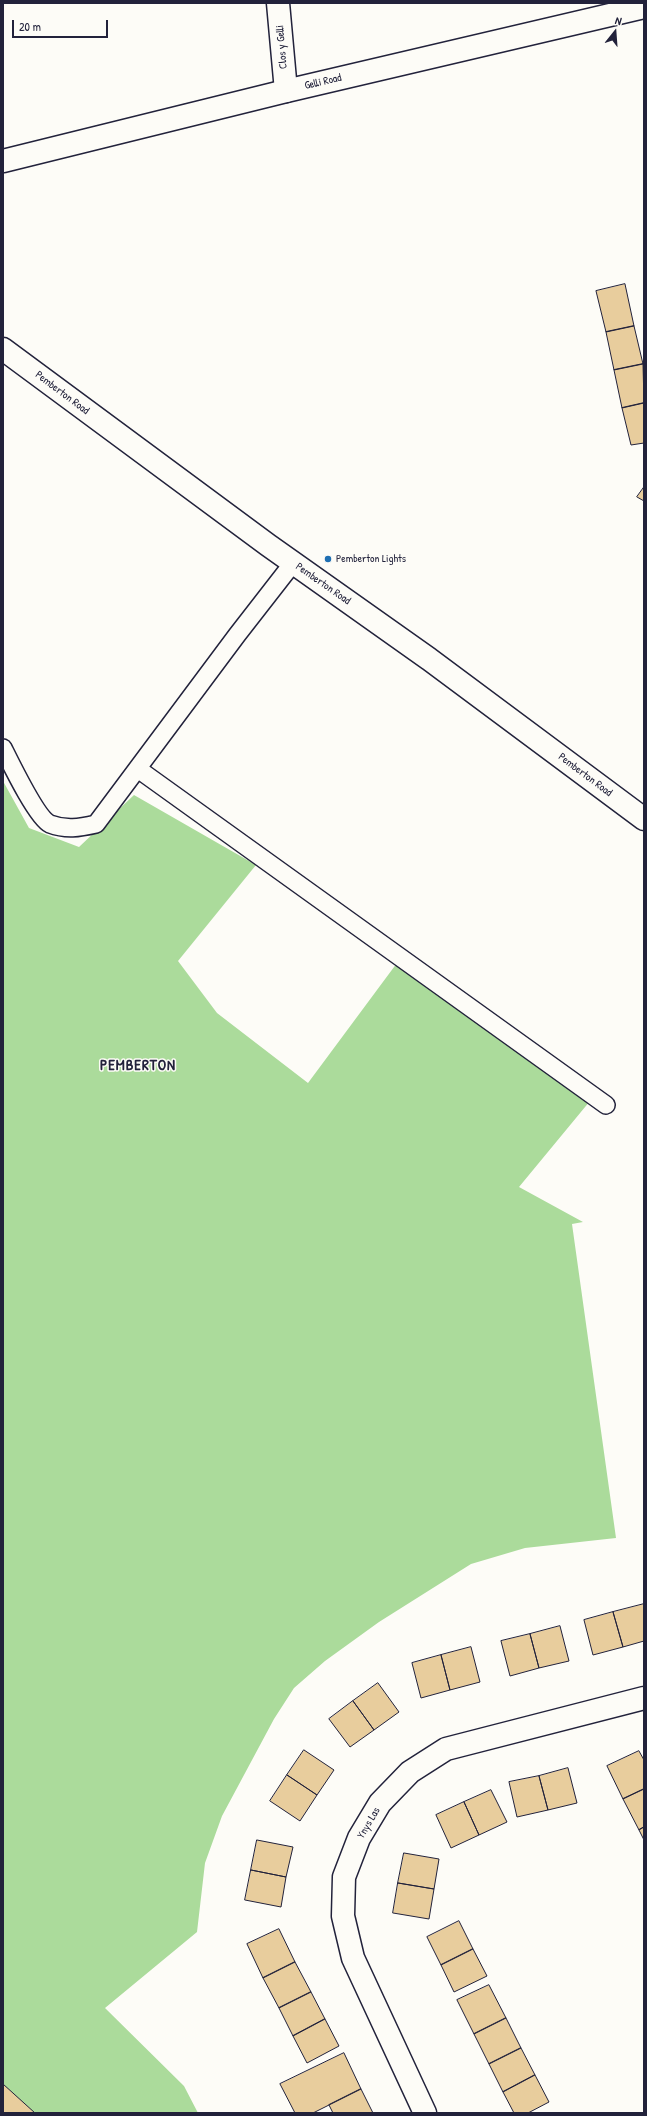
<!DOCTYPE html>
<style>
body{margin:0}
#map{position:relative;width:647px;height:2116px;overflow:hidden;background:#fdfcf7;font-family:"Patrick Hand",sans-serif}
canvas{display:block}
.frame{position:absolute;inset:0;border:4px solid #22223b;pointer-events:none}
.north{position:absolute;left:595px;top:12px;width:40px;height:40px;-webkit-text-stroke:3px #fdfcf7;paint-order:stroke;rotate:17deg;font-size:11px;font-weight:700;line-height:16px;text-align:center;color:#22223b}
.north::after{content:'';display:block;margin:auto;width:14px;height:18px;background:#22223b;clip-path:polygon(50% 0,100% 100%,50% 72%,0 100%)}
.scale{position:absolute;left:12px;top:20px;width:96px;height:18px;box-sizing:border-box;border:2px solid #22223b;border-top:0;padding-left:5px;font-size:12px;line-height:14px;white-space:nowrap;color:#22223b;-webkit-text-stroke:3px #fdfcf7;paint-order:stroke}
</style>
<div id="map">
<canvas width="647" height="2116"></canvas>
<div class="frame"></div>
<div class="north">N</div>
<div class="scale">20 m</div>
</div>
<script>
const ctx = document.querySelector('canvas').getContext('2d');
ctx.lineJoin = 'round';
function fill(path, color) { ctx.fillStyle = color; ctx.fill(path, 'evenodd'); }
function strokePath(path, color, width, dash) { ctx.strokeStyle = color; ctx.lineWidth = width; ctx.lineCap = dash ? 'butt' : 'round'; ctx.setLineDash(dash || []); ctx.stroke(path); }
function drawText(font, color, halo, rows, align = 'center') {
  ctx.font = font + ' "Patrick Hand",sans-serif'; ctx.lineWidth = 3; ctx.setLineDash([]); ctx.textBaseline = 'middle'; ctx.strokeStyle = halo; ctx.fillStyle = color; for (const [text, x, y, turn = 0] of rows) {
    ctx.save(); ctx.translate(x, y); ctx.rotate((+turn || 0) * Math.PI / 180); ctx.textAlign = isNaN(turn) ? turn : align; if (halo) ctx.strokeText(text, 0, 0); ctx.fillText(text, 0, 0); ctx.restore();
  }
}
fill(new Path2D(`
 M3 781 29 828 79 847 134 795 256 865 178 961 217 1013 308 1083 397 963 590 1101 519 1187 583 1222 572 1224 616 1538 525 1548 471 1564 379 1622 325 1661 294 1688 274 1719 222 1816 205 1863 197 1932 105 2008 184 2086 198 2113H3Z`), '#abdb9b');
const building = new Path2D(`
 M625 284 634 326 606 332 596 291Z
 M634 326 643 364 614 370 606 332Z
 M643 364 644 403 622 408 614 370Z
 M644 403V443L631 445 622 408Z
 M644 487V501L637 497Z
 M644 1604V1641L623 1647 613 1612Z
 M613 1612 623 1647 593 1655 584 1620Z
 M560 1626 569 1661 539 1668 530 1634Z
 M530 1634 539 1668 510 1676 501 1641Z
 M471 1647 480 1682 450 1690 441 1655Z
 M441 1655 450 1690 421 1698 412 1663Z
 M378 1683 399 1712 374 1730 353 1701Z
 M353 1701 374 1730 350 1747 329 1719Z
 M304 1750 334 1770 317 1795 287 1775Z
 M639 1751 644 1760V1789L623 1799 607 1766Z
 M568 1768 577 1803 548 1810 539 1776Z
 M287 1775 317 1795 300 1821 270 1801Z
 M539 1776 548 1810 517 1817 509 1782Z
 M644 1789V1827L639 1830 623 1799Z
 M491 1790 507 1822 479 1835 464 1802Z
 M464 1802 479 1835 451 1848 436 1815Z
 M644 1827V1840L639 1830Z
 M257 1840 293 1847 286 1877 251 1870Z
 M404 1853 439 1859 434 1889 398 1883Z
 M251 1870 286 1877 281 1907 245 1900Z
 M398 1883 434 1889 429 1919 393 1913Z
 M459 1921 473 1949 441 1965 427 1937Z
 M279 1929 295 1962 263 1978 247 1944Z
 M473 1949 487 1976 454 1992 441 1965Z
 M295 1962 311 1992 279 2008 263 1978Z
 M489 1985 506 2018 474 2034 457 2000Z
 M311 1992 325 2019 293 2036 279 2008Z
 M506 2018 521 2048 489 2064 474 2034Z
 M325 2019 339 2046 307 2063 293 2036Z
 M521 2048 535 2075 503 2092 489 2064Z
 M344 2053 361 2089 313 2113H295L280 2084Z
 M535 2075 549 2102 528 2113H514L503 2092Z
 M3 2084 35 2113H3Z
 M361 2089 373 2113H333L329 2105Z`);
fill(building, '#e8cd9d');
strokePath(building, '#22223b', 1);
const lane = new Path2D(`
 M3 748C10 762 37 818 50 824 66 830 79 828 96 824L237 635 293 563
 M138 769 606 1105`);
const street = new Path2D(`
 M278 3 286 91
 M425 2113 353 1958 343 1916 344 1877 359 1838 380 1803 410 1772 446 1749 644 1698`);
const secondary = new Path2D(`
 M3 161 286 91 644 7
 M3 349 268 545 429 659 644 819`);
strokePath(lane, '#22223b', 20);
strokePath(street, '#22223b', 25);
strokePath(secondary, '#22223b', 25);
strokePath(lane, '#fdfcf7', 17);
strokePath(street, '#fdfcf7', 22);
strokePath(secondary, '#fdfcf7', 22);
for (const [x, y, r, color] of [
 [328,559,4,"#1f6fb2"]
]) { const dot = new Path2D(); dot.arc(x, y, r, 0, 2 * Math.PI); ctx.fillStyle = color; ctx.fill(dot); strokePath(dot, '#fdfcf7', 1.5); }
drawText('11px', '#22223b', '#fdfcf7', [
 ["Clos y Gelli",282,47,-95],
 ["Gelli Road",323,82,-13],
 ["Pemberton Road",62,393,37],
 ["Pemberton Road",323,584,35],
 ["Pemberton Road",585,775,37],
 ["Ynys Las",369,1823,-60]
]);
drawText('11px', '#22223b', '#fdfcf7', [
 ["Pemberton Lights",336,559]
], 'left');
ctx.letterSpacing = '1px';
drawText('bold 15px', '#22223b', '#fdfcf7', [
 ["PEMBERTON",138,1066]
]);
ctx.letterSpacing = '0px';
</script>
